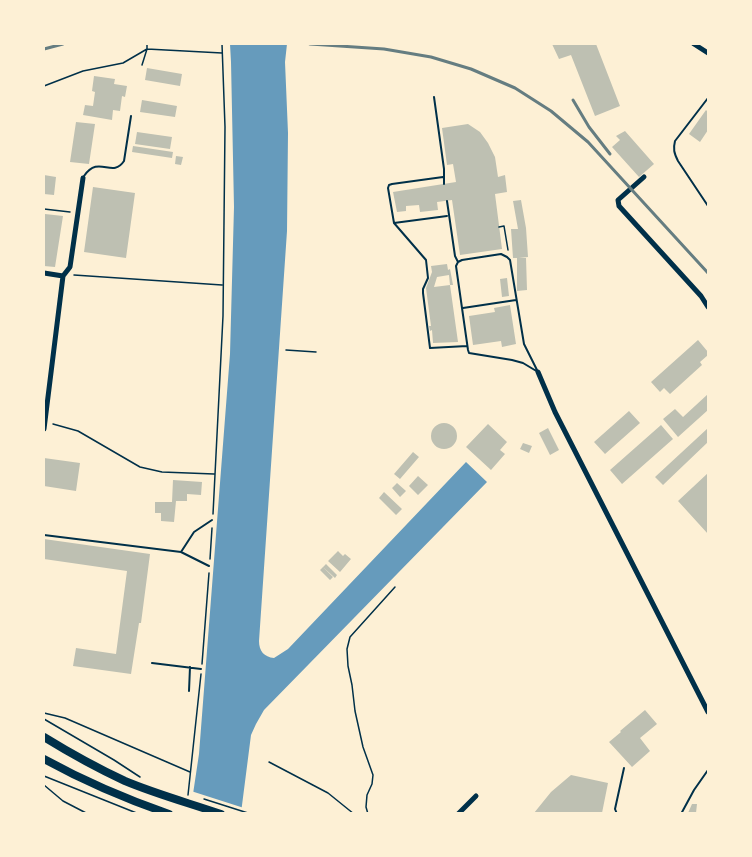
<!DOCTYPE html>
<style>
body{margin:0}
#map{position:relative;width:752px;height:857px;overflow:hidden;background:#fdf0d5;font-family:Rubik,sans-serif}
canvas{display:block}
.frame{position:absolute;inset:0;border:45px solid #fdf0d5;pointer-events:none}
</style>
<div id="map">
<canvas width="752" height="857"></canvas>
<div class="frame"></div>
</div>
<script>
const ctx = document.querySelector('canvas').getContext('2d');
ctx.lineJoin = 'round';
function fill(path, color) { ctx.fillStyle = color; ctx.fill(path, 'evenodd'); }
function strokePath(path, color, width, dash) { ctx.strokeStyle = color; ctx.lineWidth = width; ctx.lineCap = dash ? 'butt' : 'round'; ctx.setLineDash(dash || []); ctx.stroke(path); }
fill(new Path2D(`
 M230 44H287L285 62 288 133 287 231 259 641C259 651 264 657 274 658L288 649 466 462 487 482 264 710 256 724 251 735 241 813 190 814 199 754 230 354 234 207 231 62Z`), '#669bbc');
fill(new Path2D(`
 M191 791 244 808V814H187Z`), '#fdf0d5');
fill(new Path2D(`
 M552 44H596L620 106 595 116 571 55 559 59Z
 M147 68 182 74 180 86 145 80Z
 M94 76 115 79 114 84 127 86 125 97 122 96 120 111 113 110 112 120 83 115 85 105 93 106 95 92 92 91Z
 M142 100 177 106 175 117 140 112Z
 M706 110 708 112V130L700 142 689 134Z
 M76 122 95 124 89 164 70 162Z
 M468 124 480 132 488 143 495 157 498 177 505 175 507 192 495 194 502 249 460 255 452 200 437 202 438 210 420 212 419 205 406 206V211L397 212 393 192 456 182 453 164 447 165 442 128Z
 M625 131 654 164 639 177 612 147 620 140 616 136Z
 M137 132 172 137 170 149 135 144Z
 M133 146 173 152 172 158 132 152Z
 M176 156 183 157 181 165 175 164Z
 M44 175 56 177 54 195 44 194Z
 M93 187 135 193 126 258 84 252Z
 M521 200 526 228 528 257 519 258H526L527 290 517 291V258H513L511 229H518L513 201Z
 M45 214 63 216 55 267 44 266Z
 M447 264 448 270 450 269 453 285H450L449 275 437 277 434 287 450 285 458 342 433 343 432 330 430 331 429 326H431L426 288 432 272 431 266Z
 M507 278 509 296 502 297 500 279Z
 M510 305 516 344 502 347 501 341 473 345 469 316 495 312 494 308Z
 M698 340 708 352V355L700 362 702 365 670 394 664 388 660 392 651 382Z
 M708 394V410L678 437 663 419 675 409 683 417Z
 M629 411 640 423 605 454 594 442Z
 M431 436a13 13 0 1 1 26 0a13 13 0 1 1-26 0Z
 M488 424 507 442 500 450 505 454 491 470 466 447Z
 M661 425 673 439 622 484 610 470Z
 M548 428 559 450 550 455 539 433Z
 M708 428V442L663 485 655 477Z
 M523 443 532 446 529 453 520 449Z
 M413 452 419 457 400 479 394 474Z
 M44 458 80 463 76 491 44 486Z
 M708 473V534L678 501Z
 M418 476 428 485 418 495 409 486Z
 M173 480 202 482 201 495 187 494V501H176L174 522 161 521V513H155V502H172Z
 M397 483 406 491 400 497 392 488Z
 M384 492 402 509 396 515 379 498Z
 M44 539 150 554 141 623H139L131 674 73 666 76 648 116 654 127 571 44 559Z
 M338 551 343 556 345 554 351 559 340 572 328 561Z
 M326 564 337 575 335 578 323 567Z
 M323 567 333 577 330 580 320 570Z
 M645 710 657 724 640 738 650 751 632 767 609 742 621 732 620 731Z
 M571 775 608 783 602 813H534L551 792Z
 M692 804H697L696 813H688Z`), '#bec0b2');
strokePath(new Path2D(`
 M142 65 147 49 222 53
 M44 86 83 71 123 63 147 49V44
 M44 209 70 212
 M499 227 504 226 508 250
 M74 275 222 285
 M286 350 316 352
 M53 424 78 431 140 467 162 472 214 474
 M213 514 223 316 225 127 222 44
 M210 559 212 528
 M202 664 209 573
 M44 713 65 718 190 772
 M44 719 114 760 140 777
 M269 762 328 793 354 814
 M44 776 139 814
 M44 785 63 801 88 814
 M188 795 201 674
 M204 799 251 814
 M368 814 366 807 367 795 372 784 373 775 363 747 355 711 352 685 348 666 347 649 350 637 395 587`), '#003049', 1.5);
strokePath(new Path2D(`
 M434 97 444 169V184
 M708 98 675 141C673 149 674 153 678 161L708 206
 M84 176C99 154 112 179 124 161L131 116
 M443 177 392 184 389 185 388 188 394 223 426 260 428 278 423 289V293L430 348 467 346
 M447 201 455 256 458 262 456 266 468 350 469 353 512 360 523 363 538 372
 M394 223 447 216
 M458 262 462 260 501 254 507 257 510 260 524 344 538 372
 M463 308 516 300
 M44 535 181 552 209 566
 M181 552 194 532 212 520
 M152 663 201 669
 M189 691 190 667
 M617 814 615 809 624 768
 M681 814 694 790 708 770`), '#003049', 2);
strokePath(new Path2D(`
 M694 44 708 53
 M644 177 618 200 619 206 701 296 708 307
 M44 273 63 276 44 429
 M63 276 70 267 83 178
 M538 372 555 412 708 712
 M458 814 476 796`), '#003049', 5);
strokePath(new Path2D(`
 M44 737C70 753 97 768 125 781 156 794 189 803 221 814
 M44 759C84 781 126 799 169 814`), '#003049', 8);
strokePath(new Path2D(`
 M310 44 384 49 431 57 471 69 515 88 551 111 588 142 708 273
 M44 49 63 44
 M573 100 589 127 610 154`), '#657d81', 3);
</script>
